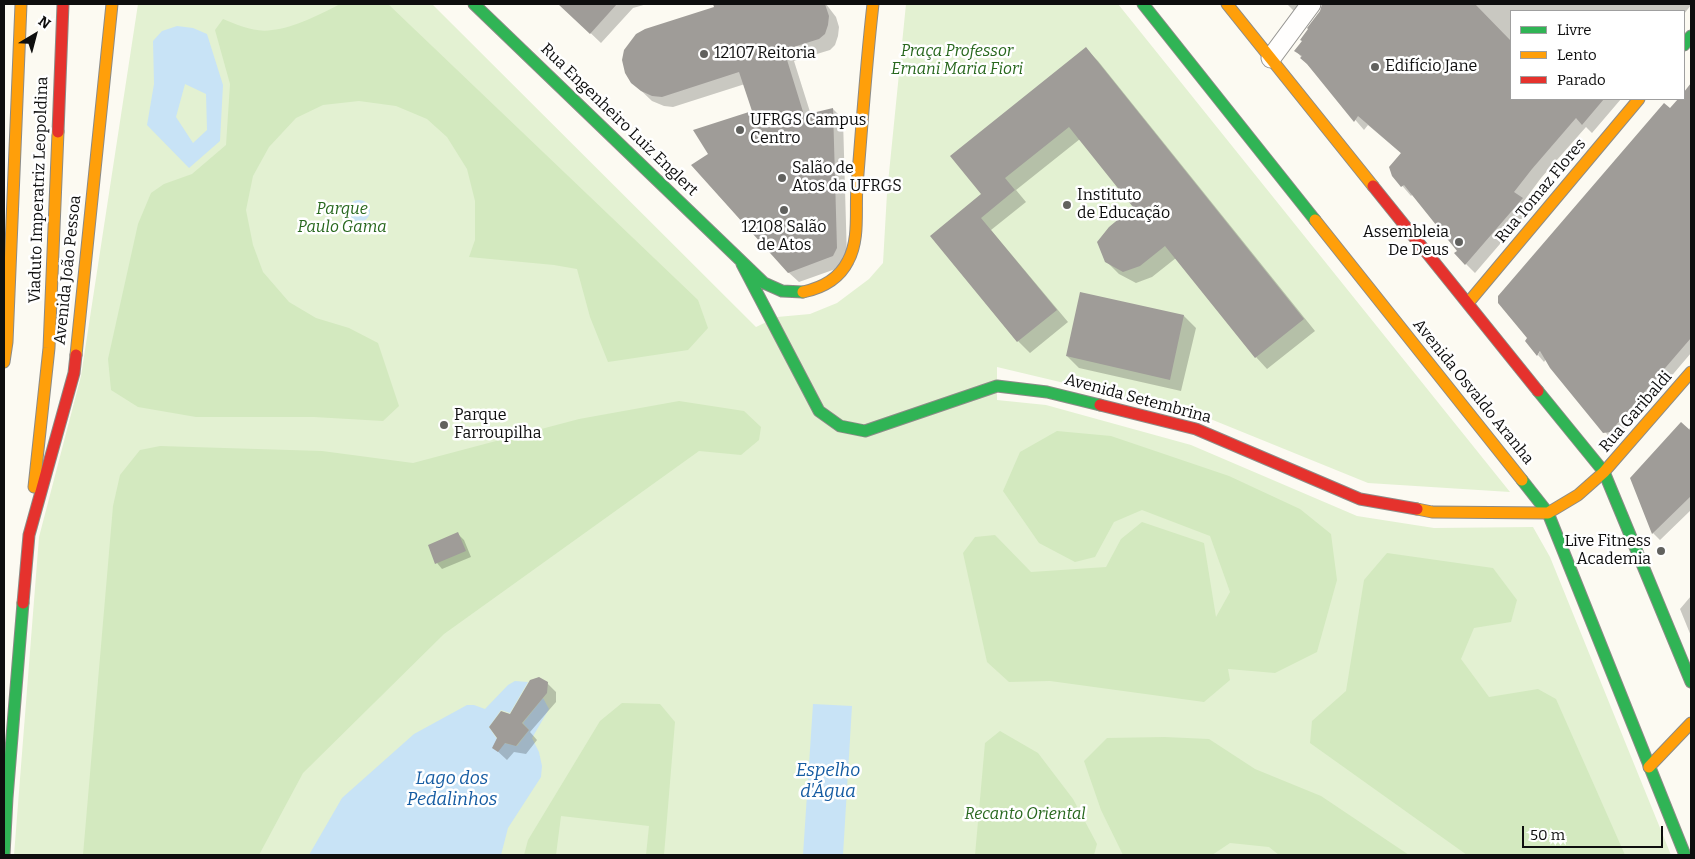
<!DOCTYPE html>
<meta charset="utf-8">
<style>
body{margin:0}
#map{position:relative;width:1695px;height:859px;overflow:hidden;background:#fcfaf2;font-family:Bitter,serif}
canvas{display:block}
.frame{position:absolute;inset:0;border:5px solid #0e0e0e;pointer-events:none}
.legend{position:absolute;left:1510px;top:10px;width:175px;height:90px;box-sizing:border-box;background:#fff;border:1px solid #9f9f9f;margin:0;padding:6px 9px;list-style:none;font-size:15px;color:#0e0e0e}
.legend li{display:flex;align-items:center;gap:10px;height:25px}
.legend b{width:25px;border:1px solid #9f9f9f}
.north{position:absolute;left:10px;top:10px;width:50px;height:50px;-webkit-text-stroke:4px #fff;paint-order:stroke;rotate:37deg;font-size:14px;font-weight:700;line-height:20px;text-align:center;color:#0e0e0e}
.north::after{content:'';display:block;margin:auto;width:18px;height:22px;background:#0e0e0e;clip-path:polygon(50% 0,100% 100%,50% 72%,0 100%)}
.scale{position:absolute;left:1522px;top:826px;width:141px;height:22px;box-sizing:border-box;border:2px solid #0e0e0e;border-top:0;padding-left:6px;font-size:15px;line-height:18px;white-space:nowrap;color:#0e0e0e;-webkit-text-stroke:4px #fff;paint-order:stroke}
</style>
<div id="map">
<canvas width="1695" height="859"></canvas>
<div class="frame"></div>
<ul class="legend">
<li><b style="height:6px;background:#30b455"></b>Livre</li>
<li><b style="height:6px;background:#ff9f0a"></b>Lento</li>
<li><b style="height:6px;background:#e5322d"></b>Parado</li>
</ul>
<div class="north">N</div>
<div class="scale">50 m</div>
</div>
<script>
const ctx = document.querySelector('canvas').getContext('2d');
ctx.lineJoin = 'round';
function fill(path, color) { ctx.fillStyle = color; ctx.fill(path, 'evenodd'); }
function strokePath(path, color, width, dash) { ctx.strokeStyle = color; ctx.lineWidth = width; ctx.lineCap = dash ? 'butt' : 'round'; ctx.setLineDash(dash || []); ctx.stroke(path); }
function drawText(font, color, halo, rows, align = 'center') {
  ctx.font = font + ' Bitter,serif'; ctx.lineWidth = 5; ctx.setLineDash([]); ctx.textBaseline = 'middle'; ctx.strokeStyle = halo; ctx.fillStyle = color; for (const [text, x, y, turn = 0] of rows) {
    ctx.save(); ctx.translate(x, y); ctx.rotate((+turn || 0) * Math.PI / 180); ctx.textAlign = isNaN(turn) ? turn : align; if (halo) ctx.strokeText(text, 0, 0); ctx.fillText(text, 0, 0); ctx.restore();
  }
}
fill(new Path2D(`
 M138 4H432L756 327 777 317 810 314 837 303 869 279 883 263 887 193 906 4H1118L1510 492 1368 483 1203 416 997 367V400L1046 405 1191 445 1357 516 1434 528 1533 527 1550 557 1671 855H14L39 537 81 376Z`), '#e3f1d2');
fill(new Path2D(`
 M340 4H388L698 300 708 328 688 350 608 362 590 317 577 269 554 265 469 257 475 240V201L467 169 447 137 427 119 396 106 359 101 323 105 296 118 269 147 253 176 246 210 253 245 263 272 289 302 316 318 349 328 378 343 399 406 383 421 314 417H196L138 407 111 390 108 359 138 224 151 193 164 184 192 174 226 145 230 84 215 30 223 19C238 25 255 33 272 30 294 28 321 14 340 4Z
 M679 401 744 411 761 427 759 440 741 455 699 451 444 634 303 773 259 855H83L113 506 120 475 140 450 160 446 322 451 413 463 579 419Z
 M1057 431 1111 436 1229 476 1300 509 1331 534 1337 580 1317 652 1275 673 1228 669 1230 680 1204 702 1050 681 1009 682 987 662 963 553 975 537 995 535 1031 572 1106 567 1121 539 1142 522 1204 543 1216 617 1230 592 1210 536 1142 510 1114 522 1095 557 1075 562 1039 543 1003 491 1020 452Z
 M1387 553 1493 568 1517 600 1511 622 1474 628 1461 659 1489 697 1538 689 1556 699 1625 855H1467L1310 743 1312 721 1346 691 1364 580Z
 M622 703 660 704 675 722 664 855H646L649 826 561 816 556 855H524L528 840 600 721Z
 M1000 731 1038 753 1073 799 1097 844 1094 855H975L985 743Z
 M1164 737 1209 739 1255 769 1321 796 1409 855H1279L1269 847 1230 843 1212 855H1123L1101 810 1084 761 1107 738Z`), '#d3e9bf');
fill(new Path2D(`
 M177 26 193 28 207 34 223 85 220 141 189 168 147 125 154 84 153 41 162 31ZM185 84 206 94 207 130 193 143 176 117Z
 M348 211a11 11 0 1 1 22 0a11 11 0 1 1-22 0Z
 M515 681 528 682 510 713 501 710 489 727 499 742 517 746 529 730 523 723 543 698 549 709 532 738 539 752 542 766 541 777 508 828 501 855H309L342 798 414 734 467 705H474L485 709 508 685Z
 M813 704 852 706 843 855H803Z`), '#c8e3f6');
fill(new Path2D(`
 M560 4H647L633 8 601 43Z
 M715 4H826L836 17 839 27 838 36 835 45 830 50 794 61 811 115 833 109 843 119 847 259 844 266 799 282 788 272 710 155 754 112 745 84 673 107 664 106 652 101 632 82 716 8Z
 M1287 4H1315L1302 19Z
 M1323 4H1691V5L1684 14V11H1511V99H1621L1592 133 1586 127 1541 178 1524 201 1531 208 1475 273 1466 264 1458 251 1413 194 1411 196 1393 175 1402 154 1368 125 1364 130 1296 51 1321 11Z
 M1086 49 1098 61 1315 331 1267 369 1256 357 1176 258 1152 277 1136 283 1119 274 1106 261 1135 207 1080 139 1016 190 1026 202 991 230 1068 322 1030 353 1018 341 932 236 982 194Z
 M1691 86V353L1618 439H1611L1546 359 1544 362 1538 355 1670 110 1680 99H1684V95Z
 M1081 293 1184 316 1196 328 1181 391 1079 368 1067 356Z
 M1691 427V510L1660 540 1653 533 1688 430Z
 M458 534 464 540 471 557 442 569 437 563Z
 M1691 596V636L1680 609Z
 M547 683 556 692V702L530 732 537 740 526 754 514 752 507 760 493 747 511 715Z`), '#0003');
fill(new Path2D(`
 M558 4H617L590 34Z
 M713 4H825L829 16 828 25 825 34 819 39 784 50 804 115 833 108 837 248 833 256 788 273 691 165 708 154 693 130 752 111 739 72 662 97 652 96 641 91 631 83 625 73 622 60 624 50 636 34 645 29 714 7Z
 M1322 4H1475L1511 41V99H1604L1582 125 1576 118 1532 169 1514 192 1523 198 1465 265 1454 253 1457 251 1404 185 1401 187 1392 176 1389 167 1401 153 1358 116 1354 122 1307 64 1300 58 1302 56 1294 51 1302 41 1300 40 1308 29 1307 28 1320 11Z
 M1086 47 1304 319 1255 358 1165 246 1140 266 1123 272 1105 262 1097 242 1109 227 1133 207 1069 127 1005 178 1015 190 981 218 1057 310 1017 342 930 236 981 194 950 156Z
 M1691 83V338L1610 432 1603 433 1550 368 1540 351 1537 356 1525 341 1527 338 1498 303V296L1664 103 1670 108 1678 99H1684V92Z
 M1080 292 1184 315 1170 380 1066 356Z
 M1681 422 1691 431V496L1652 534 1630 478Z
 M458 532 466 551 435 564 428 545Z
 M539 677 548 682 547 693 522 723 529 730 516 746 505 743 498 752 492 748 497 738 489 727 501 711 510 714 530 680Z`), '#9f9c98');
const street = new Path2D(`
 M1271 58 1311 4`);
const fast = new Path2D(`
 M474 4 764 283 782 291 803 292
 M1143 4 1315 220
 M1684 45 1691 36
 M742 264 819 411 840 426 865 431 997 386 1047 392 1100 405
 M1538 391 1604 472 1691 682
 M1522 480 1548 513 1685 855
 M4 855 7 798 23 603`);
const slow = new Path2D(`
 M1227 4 1373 186
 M1315 220 1522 480
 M803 292C822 288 839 279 848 261 860 239 855 210 857 186 862 125 866 65 873 4
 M1468 303 1639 99
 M76 355 112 4
 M4 362 7 342 21 4
 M34 487 49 348 58 132
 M1417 509 1432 512 1548 513 1578 495 1604 472 1691 372
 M1649 767 1691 723`);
const jam = new Path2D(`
 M58 132 63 4
 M1373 186 1538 391
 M1100 405 1196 429 1360 499 1417 509
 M23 603 29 535 74 373 76 355`);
strokePath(street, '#959491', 21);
strokePath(fast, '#8c8b87', 13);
strokePath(slow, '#8c8b87', 13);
strokePath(jam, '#8c8b87', 13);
strokePath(street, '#fffefd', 19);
strokePath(fast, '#30b455', 11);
strokePath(slow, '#ff9f0a', 11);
strokePath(jam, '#e5322d', 11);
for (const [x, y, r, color] of [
 [704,54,5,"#61615e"],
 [1375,67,5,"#61615e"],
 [740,130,5,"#61615e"],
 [782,178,5,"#61615e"],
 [1067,205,5,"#61615e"],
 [784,210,5,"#61615e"],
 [1459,242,5,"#61615e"],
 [444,425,5,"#61615e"],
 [1661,551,5,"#61615e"]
]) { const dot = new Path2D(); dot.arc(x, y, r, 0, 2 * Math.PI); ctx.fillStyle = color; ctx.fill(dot); strokePath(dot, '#fff', 2); }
drawText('italic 16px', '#27671d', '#fff', [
 ["Praça Professor",957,52],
 ["Ernani Maria Fiori",957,70],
 ["Parque",342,210],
 ["Paulo Gama",342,228],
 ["Recanto Oriental",1025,815]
]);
drawText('16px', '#0e0e0e', '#fff', [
 ["12107 Reitoria",714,54],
 ["Edifício Jane",1385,67],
 ["UFRGS Campus",750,121],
 ["Centro",750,139],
 ["Salão de",792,169],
 ["Atos da UFRGS",792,187],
 ["Instituto",1077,196],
 ["de Educação",1077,214],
 ["12108 Salão",784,228,"center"],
 ["de Atos",784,246,"center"],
 ["Assembleia",1449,233,"right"],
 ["De Deus",1449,251,"right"],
 ["Parque",454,416],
 ["Farroupilha",454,434],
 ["Live Fitness",1651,542,"right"],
 ["Academia",1651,560,"right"]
], 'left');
drawText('16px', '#0e0e0e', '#fff', [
 ["Rua Engenheiro Luiz Englert",619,120,44],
 ["Viaduto Imperatriz Leopoldina",39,190,-88],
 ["Rua Tomaz Flores",1541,191,-50],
 ["Avenida João Pessoa",68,270,-84],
 ["Avenida Osvaldo Aranha",1473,392,51],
 ["Avenida Setembrina",1138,399,15],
 ["Rua Garibaldi",1636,412,-49]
]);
drawText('italic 18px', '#145ba2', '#fff', [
 ["Espelho",828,771],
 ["d'Água",828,792],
 ["Lago dos",452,779],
 ["Pedalinhos",452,800]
]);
</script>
